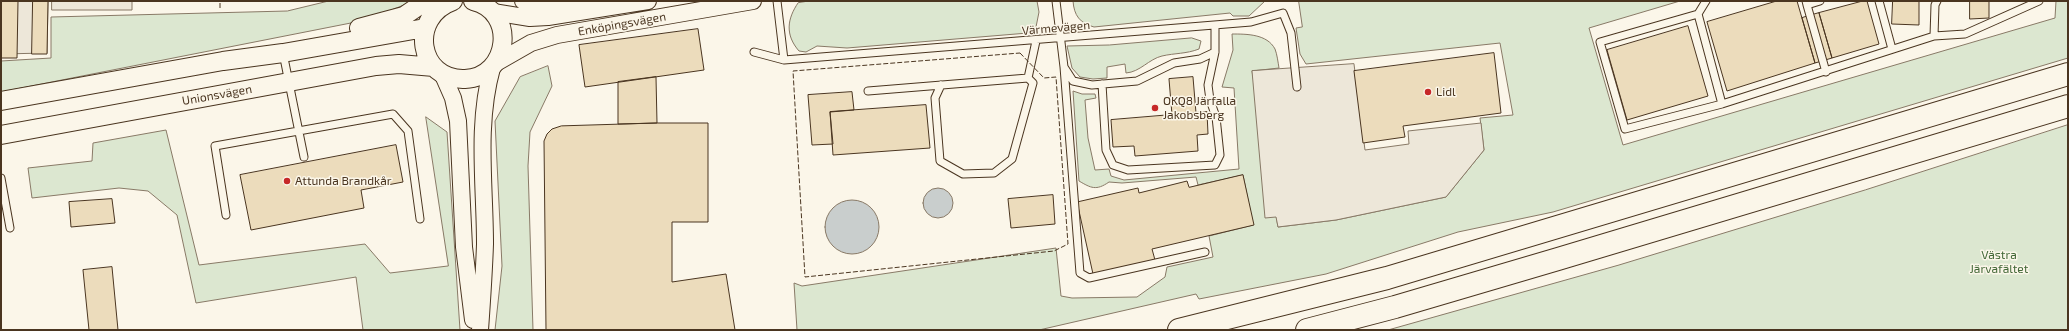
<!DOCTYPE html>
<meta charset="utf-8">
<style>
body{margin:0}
#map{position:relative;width:2069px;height:331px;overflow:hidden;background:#fbf6e9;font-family:"Exo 2",sans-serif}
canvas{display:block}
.frame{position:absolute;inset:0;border:2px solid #4a3520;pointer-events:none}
</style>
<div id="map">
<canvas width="2069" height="331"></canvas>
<div class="frame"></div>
</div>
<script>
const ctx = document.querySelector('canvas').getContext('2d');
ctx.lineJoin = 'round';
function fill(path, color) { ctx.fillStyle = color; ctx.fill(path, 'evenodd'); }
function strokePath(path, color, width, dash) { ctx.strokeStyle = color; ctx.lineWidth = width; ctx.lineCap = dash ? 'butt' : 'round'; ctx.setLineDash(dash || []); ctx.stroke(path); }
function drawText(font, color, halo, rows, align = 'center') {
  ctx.font = font + ' "Exo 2",sans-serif'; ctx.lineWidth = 3; ctx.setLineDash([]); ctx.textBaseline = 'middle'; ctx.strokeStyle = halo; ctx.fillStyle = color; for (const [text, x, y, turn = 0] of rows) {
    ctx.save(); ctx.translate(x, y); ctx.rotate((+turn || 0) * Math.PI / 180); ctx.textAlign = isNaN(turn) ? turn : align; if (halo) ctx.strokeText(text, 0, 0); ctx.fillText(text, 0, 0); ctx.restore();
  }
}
const green = new Path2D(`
 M329 1H411L409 3 366 20 1 92V61L51 58V17L287 11Z
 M809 1H1037L1039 12 1036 27 1028 33 847 48 817 46 806 52 799 51C785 35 787 19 798 3Z
 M1073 1H1265L1249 16H1233L1230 13 1094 27C1080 23 1074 16 1073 1Z
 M1299 1H1680L1589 28 1623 145 2055 18 2056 1H2068V58L1553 212 1458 232 1326 274 1199 299 1196 294 1039 330H797L794 283 802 286 1056 248 1061 296 1072 298 1137 297 1165 277 1167 267 1213 257 1209 236 1253 225 1243 175 1198 185 1196 177 1122 183 1109 182C1096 191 1091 188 1079 181L1073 91 1082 94H1095L1096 98 1085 100 1088 138 1095 170 1109 169 1111 176 1124 180 1239 169 1234 88 1222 87 1233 50 1232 34C1247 34 1267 34 1275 49 1277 54 1278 62 1279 68L1252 71 1278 227 1336 220 1446 197 1484 150 1480 118 1513 115 1500 43 1306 64 1300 54 1296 28 1302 27Z
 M1192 38 1201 41 1199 49C1186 54 1175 53 1162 56 1149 59 1140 72 1126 73L1125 64 1107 67V78L1093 79 1080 77 1072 68 1067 46 1109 45Z
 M548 66 552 86 530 132 528 166 533 330H495L502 266 495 121 520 77Z
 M426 117 447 132 460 330H363L356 277 196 303 177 215 148 191 119 188 32 198 28 168 92 161 93 143 166 130 199 265 365 244 390 273 448 266Z
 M2068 125V330H1388L1619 265 1865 190Z`);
fill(green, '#dce7d0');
strokePath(green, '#887966', 1);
const parking = new Path2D(`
 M1 1H48L47 53 1 54Z
 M52 1H132V10H52Z
 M1354 64 1365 150 1409 144 1408 131 1481 123 1484 150 1446 197 1336 220 1278 227 1276 217 1265 218 1252 71Z`);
fill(parking, '#ede7d9');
strokePath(parking, '#887966', 1);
const water = new Path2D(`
 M923 203a15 15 0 1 1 30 0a15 15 0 1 1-30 0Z
 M825 227a27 27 0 1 1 54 0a27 27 0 1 1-54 0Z`);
fill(water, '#c9cecd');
strokePath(water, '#887966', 1);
const building = new Path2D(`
 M1 1H18L17 58H1Z
 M33 1H48L47 54H32Z
 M1777 1H1797L1815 63 1727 91 1707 22Z
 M1863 1H1867L1879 44 1832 58 1819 13Z
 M1893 1H1919V25L1892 24Z
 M1970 1H1989V18L1970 19Z
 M1819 13 1832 58 1815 63 1802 18Z
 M1688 26 1708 96 1627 120 1607 50Z
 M698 29 704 70 585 87 579 45Z
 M1494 53 1501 113 1403 126 1405 137 1363 143 1354 71Z
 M656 77 657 123 618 124V82Z
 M1193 77 1196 113 1172 115 1169 79Z
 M852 92 854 110 830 112 833 144 812 145 808 95Z
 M926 105 930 148 833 155 830 112Z
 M1207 112 1208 134 1197 135 1198 151 1135 156 1134 146 1113 147 1111 120Z
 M657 123H708V222H672V282L726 274 735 330H546L544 141 547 134 552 129 561 126Z
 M396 145 403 182 361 190 364 208 251 230 240 175Z
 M1243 175 1254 225 1152 249 1155 260 1093 274 1077 202 1138 188 1139 193 1187 181 1189 187Z
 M1053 195 1055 224 1011 228 1008 199Z
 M112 199 115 223 71 227 69 202Z
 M112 267 118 330H89L83 270Z`);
fill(building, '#ecdcbc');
strokePath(building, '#4a3520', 1);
const service = new Path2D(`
 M777 1 784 60
 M1056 1 1064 67 1073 81 1092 85 1137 81 1174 63 1200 59 1215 52
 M1706 1 1698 14 1600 42 1625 129 1722 104 1934 36 1935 5 1937 1
 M1806 1 1807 5 1820 1
 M1879 1 1892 49
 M1807 5 1826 72
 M1698 14 1722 104
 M1934 36 1965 34 2039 1
 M754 52 784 60 1251 22 1283 13 1291 33 1297 87
 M283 53 304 157
 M1064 67 1080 273 1089 278 1205 252
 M1102 84 1106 150 1113 165 1128 170 1215 165 1220 155 1216 117 1210 100 1208 85 1215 52V25
 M941 85 935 98 940 161 963 174 994 173 1012 159 1033 83 1028 78
 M868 91 1028 78 1036 41
 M1 178 10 228
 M226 215 215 146 393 114 408 131 420 219`);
const tertiary = new Path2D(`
 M523 1 548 4 584 2
 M493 12 530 18 548 17 648 1
 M496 63 531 43 557 35 753 1
 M442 73 453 98 458 121 464 247 473 320
 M480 330C482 302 484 273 485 244 485 185 476 125 492 68`);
const secondary = new Path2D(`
 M453 1C408 17 418 81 465 79 510 77 517 11 473 1
 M359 28 404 16 426 1
 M1 101 223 61 283 53 425 28
 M1 135 376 66 399 64 434 67`);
const motorway = new Path2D(`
 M1179 330 1387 278 2068 74
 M1307 330 1395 307 1558 259 2068 106`);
strokePath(service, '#4a3520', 9);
strokePath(tertiary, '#4a3520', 18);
strokePath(secondary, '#4a3520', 20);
strokePath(motorway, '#4a3520', 24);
strokePath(service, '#fbf6e9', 7);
strokePath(tertiary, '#fbf6e9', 16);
strokePath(secondary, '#fbf6e9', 18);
strokePath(motorway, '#fbf6e9', 22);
strokePath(new Path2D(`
 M220 8V1
 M1020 53 1044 78 1056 77 1068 244 1054 251 805 277 793 71Z`), '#4a3520', 1, [5, 2]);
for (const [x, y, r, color] of [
 [1428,92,4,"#c62828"],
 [1155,108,4,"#c62828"],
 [287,181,4,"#c62828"]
]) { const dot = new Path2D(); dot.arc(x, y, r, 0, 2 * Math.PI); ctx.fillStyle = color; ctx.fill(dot); strokePath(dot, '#fbf6e9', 1.5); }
drawText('12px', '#4a3520', '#fbf6e9', [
 ["Enköpingsvägen",622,24,-10],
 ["Värmevägen",1056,28,-5],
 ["Unionsvägen",217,95,-10]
]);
drawText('12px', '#4a3520', '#fbf6e9', [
 ["Lidl",1436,92],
 ["OKQ8 Järfalla",1163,101],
 ["Jakobsberg",1163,115],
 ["Attunda Brandkår",295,181]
], 'left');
drawText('12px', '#436837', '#fbf6e9', [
 ["Västra",1999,255],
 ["Järvafältet",1999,269]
]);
</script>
